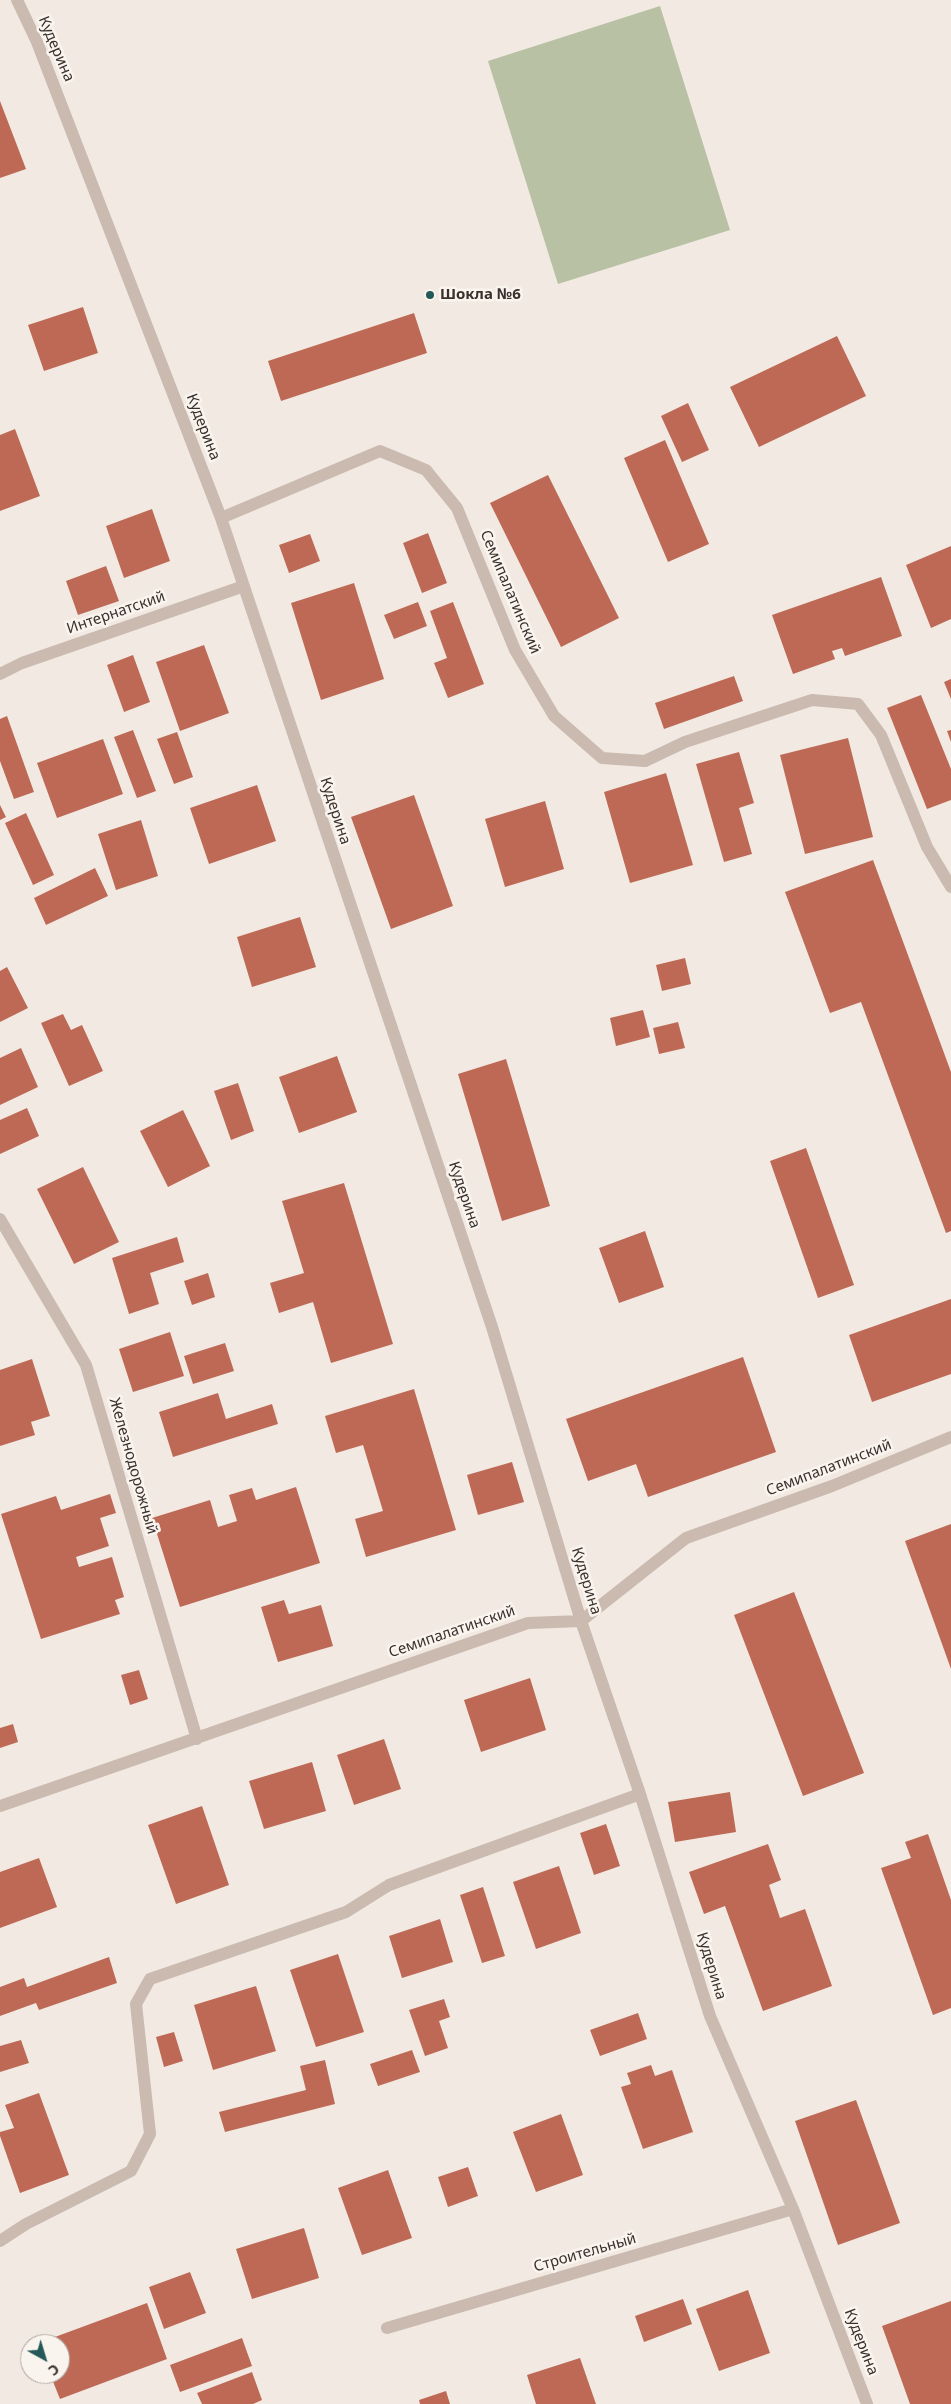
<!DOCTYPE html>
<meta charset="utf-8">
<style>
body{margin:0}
#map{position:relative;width:951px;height:2404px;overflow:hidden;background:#f2eae2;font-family:"Noto Sans",sans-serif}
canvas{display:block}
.north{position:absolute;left:20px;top:2334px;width:50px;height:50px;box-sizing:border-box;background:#faf4ef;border:1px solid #ada6a1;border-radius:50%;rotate:141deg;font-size:14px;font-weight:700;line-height:20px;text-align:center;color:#3a302c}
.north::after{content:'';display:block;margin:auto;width:18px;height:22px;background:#245859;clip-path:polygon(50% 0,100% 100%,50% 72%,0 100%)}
</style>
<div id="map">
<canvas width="951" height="2404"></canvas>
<div class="north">С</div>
</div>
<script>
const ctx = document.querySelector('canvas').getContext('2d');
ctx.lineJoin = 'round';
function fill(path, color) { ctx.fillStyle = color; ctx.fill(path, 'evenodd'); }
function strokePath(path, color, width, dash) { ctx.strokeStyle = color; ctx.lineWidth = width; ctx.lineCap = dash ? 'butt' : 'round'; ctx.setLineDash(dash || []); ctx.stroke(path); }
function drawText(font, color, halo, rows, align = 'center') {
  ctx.font = font + ' "Noto Sans",sans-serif'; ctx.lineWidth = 5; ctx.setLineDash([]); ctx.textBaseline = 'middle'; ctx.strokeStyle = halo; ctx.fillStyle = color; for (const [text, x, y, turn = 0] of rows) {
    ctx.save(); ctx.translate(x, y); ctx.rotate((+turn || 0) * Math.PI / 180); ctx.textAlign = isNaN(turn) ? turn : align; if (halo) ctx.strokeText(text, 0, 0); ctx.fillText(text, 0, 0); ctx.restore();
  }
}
fill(new Path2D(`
 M660 6 730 230 558 284 488 61Z`), '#b8c1a3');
fill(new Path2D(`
 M0 101 26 169 0 178Z
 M83 307 98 353 44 371 28 325Z
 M414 313 427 353 281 401 268 361Z
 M837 336 866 396 759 447 730 387Z
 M688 403 709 450 682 462 661 416Z
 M15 429 40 496 0 511V435Z
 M665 440 709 544 668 562 624 458Z
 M548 475 619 618 561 647 490 503Z
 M152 509 170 561 124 578 106 526Z
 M428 533 447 583 422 593 403 543Z
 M310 534 320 561 289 573 279 545Z
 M951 546V619L931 628 906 565Z
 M106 566 119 601 78 615 66 581Z
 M881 577 902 636 845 656 842 648 832 651 835 659 793 674 772 615Z
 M354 583 384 679 321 700 291 603Z
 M418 602 427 626 394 639 384 615Z
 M453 602 484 684 448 698 434 663 447 658 430 611Z
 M204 645 229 713 180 731 156 662Z
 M133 655 150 702 124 712 107 665Z
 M734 676 743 701 664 729 655 703Z
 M951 679V699L944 682Z
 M921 695 951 769V800L927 809 887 708Z
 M7 716 34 792 14 799 0 761V719Z
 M133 730 156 791 137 798 114 737Z
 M951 730V742L947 731Z
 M177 732 193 777 174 784 157 739Z
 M848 738 873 837 805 854 780 755Z
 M103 739 123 794 57 818 37 763Z
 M739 752 754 803 739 808 752 854 724 862 696 764Z
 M666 773 693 865 630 883 604 792Z
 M257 785 276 841 209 864 190 808Z
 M414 795 453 906 391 929 351 817Z
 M545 801 564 869 505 887 485 819Z
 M0 805 6 817 0 820Z
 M26 813 54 875 33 885 5 823Z
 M141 820 158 876 116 890 98 834Z
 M873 860 951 1072V1231L946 1233 861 1002 830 1013 785 892Z
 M95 868 108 896 46 925 34 898Z
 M300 917 316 967 252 987 237 937Z
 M685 958 691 984 662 991 656 965Z
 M7 967 28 1008 0 1022V971Z
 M643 1010 650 1037 616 1046 610 1018Z
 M63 1014 71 1030 82 1025 103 1071 69 1086 41 1023Z
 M678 1022 685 1048 659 1054 653 1028Z
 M21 1048 38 1087 0 1105V1058Z
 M337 1056 357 1112 299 1133 279 1077Z
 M506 1059 550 1206 502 1221 458 1074Z
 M238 1083 254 1131 231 1140 214 1091Z
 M27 1108 39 1136 0 1154V1120Z
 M183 1110 210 1166 168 1187 140 1131Z
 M806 1148 854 1285 818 1298 770 1161Z
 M83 1167 119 1242 74 1264 37 1189Z
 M344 1183 393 1344 331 1363 313 1302 279 1313 270 1283 304 1273 282 1201Z
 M645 1231 664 1287 619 1303 599 1248Z
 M177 1237 184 1262 150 1273 159 1304 129 1314 112 1258Z
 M208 1273 215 1297 192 1305 184 1281Z
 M951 1299V1374L872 1402 849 1335Z
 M170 1332 184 1376 133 1392 119 1349Z
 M225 1343 234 1371 193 1384 184 1356Z
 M743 1357 776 1452 648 1497 636 1464 588 1481 566 1419Z
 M32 1359 50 1416 31 1422 35 1435 0 1446V1370Z
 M414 1389 456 1530 366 1557 355 1519 383 1511 363 1445 336 1453 325 1416Z
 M218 1393 226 1419 272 1404 278 1424 173 1457 159 1412Z
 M512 1462 524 1502 478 1515 467 1475Z
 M296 1487 320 1563 180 1607 152 1518 210 1500 218 1527 237 1521 229 1495 252 1488 256 1500Z
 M110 1494 116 1513 100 1518 109 1546 76 1557 79 1567 112 1557 124 1597 115 1600 120 1614 41 1639 1 1514 56 1496 61 1510Z
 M951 1524V1669L905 1541Z
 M794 1592 864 1773 803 1796 734 1615Z
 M284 1600 289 1614 321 1605 333 1646 278 1662 261 1607Z
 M139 1670 148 1699 130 1705 121 1675Z
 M530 1678 546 1730 481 1752 464 1700Z
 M13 1724 18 1742 0 1748V1728Z
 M384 1739 401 1789 354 1805 337 1755Z
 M312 1762 326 1811 264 1829 249 1781Z
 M730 1792 736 1832 675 1842 668 1802Z
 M202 1806 229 1885 176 1904 148 1825Z
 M606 1824 620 1866 594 1875 580 1833Z
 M928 1834 951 1900V2008L933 2015 881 1868 911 1858 905 1842Z
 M768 1844 781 1880 769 1885 780 1918 805 1909 832 1986 763 2011 725 1906 704 1914 689 1872Z
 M39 1858 57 1907 0 1928V1872Z
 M559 1866 581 1933 536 1949 513 1882Z
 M483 1887 505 1956 482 1963 460 1895Z
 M440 1919 453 1962 402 1978 389 1936Z
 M338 1954 364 2032 316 2047 290 1970Z
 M109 1957 117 1983 39 2010 36 2003 0 2016V1987L24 1978 27 1987Z
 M256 1986 276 2051 213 2070 194 2005Z
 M444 1999 450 2017 439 2021 448 2048 425 2056 409 2010Z
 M638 2013 647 2039 600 2056 590 2030Z
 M174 2032 183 2061 164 2067 156 2037Z
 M21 2040 29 2063 0 2072V2046Z
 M412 2050 420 2072 378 2086 370 2064Z
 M325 2060 335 2104 225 2132 219 2112 306 2090 300 2066Z
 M651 2065 655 2076 672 2070 693 2132 643 2149 621 2087 631 2084 627 2073Z
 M39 2093 69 2175 20 2193 0 2136V2132L14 2128 5 2105Z
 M856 2100 900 2223 838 2245 795 2121Z
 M561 2114 583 2175 536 2192 513 2132Z
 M468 2167 478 2196 448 2207 438 2177Z
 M388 2170 412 2238 362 2255 338 2188Z
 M304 2228 319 2278 252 2299 236 2249Z
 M190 2272 206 2313 164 2329 149 2287Z
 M748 2290 770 2353 719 2371 696 2309Z
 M683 2299 692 2324 644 2342 635 2316Z
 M951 2301V2404H910L882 2326Z
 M147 2303 167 2359 60 2399 50 2374H60V2344H36Z
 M242 2338 252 2366 180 2392 170 2365Z
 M580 2358 596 2404H536L527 2375Z
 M252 2372 262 2400 253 2404H202L197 2393Z
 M446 2391 450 2404H420L419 2400Z`), '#bd6955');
strokePath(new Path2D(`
 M17 0 37 42 221 518 492 1327 581 1621 640 1794 710 2016 793 2209 867 2404
 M221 518 380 451 426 470 457 508 515 650 554 716 602 758 645 761 685 742 812 700 858 704 881 735 927 847 951 887
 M0 674 22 663 244 586
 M0 1219 86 1365 197 1739
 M0 1806 528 1623 581 1621 686 1538 832 1486 951 1437
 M0 2241 26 2224 131 2171 150 2134 136 2004 150 1979 346 1912 389 1885 640 1794
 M387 2328 793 2209`), '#cabaaf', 12);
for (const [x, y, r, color] of [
 [430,295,5,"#245859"]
]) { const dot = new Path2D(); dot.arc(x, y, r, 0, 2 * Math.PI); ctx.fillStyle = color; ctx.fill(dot); strokePath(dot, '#faf4ef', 2); }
drawText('15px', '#3a302c', '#faf4ef', [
 ["Кудерина",56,49,67],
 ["Кудерина",203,427,69],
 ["Семипалатинский",510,592,67],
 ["Интернатский",116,613,-19],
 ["Кудерина",335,811,72],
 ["Кудерина",464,1195,71],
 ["Железнодорожный",133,1466,74],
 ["Семипалатинский",829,1468,-21],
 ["Кудерина",586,1581,73],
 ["Семипалатинский",452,1632,-19],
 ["Кудерина",711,1966,73],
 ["Строительный",585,2253,-16],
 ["Кудерина",861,2342,69]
]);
drawText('bold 15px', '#3a302c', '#faf4ef', [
 ["Шокла №6",440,295]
], 'left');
</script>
